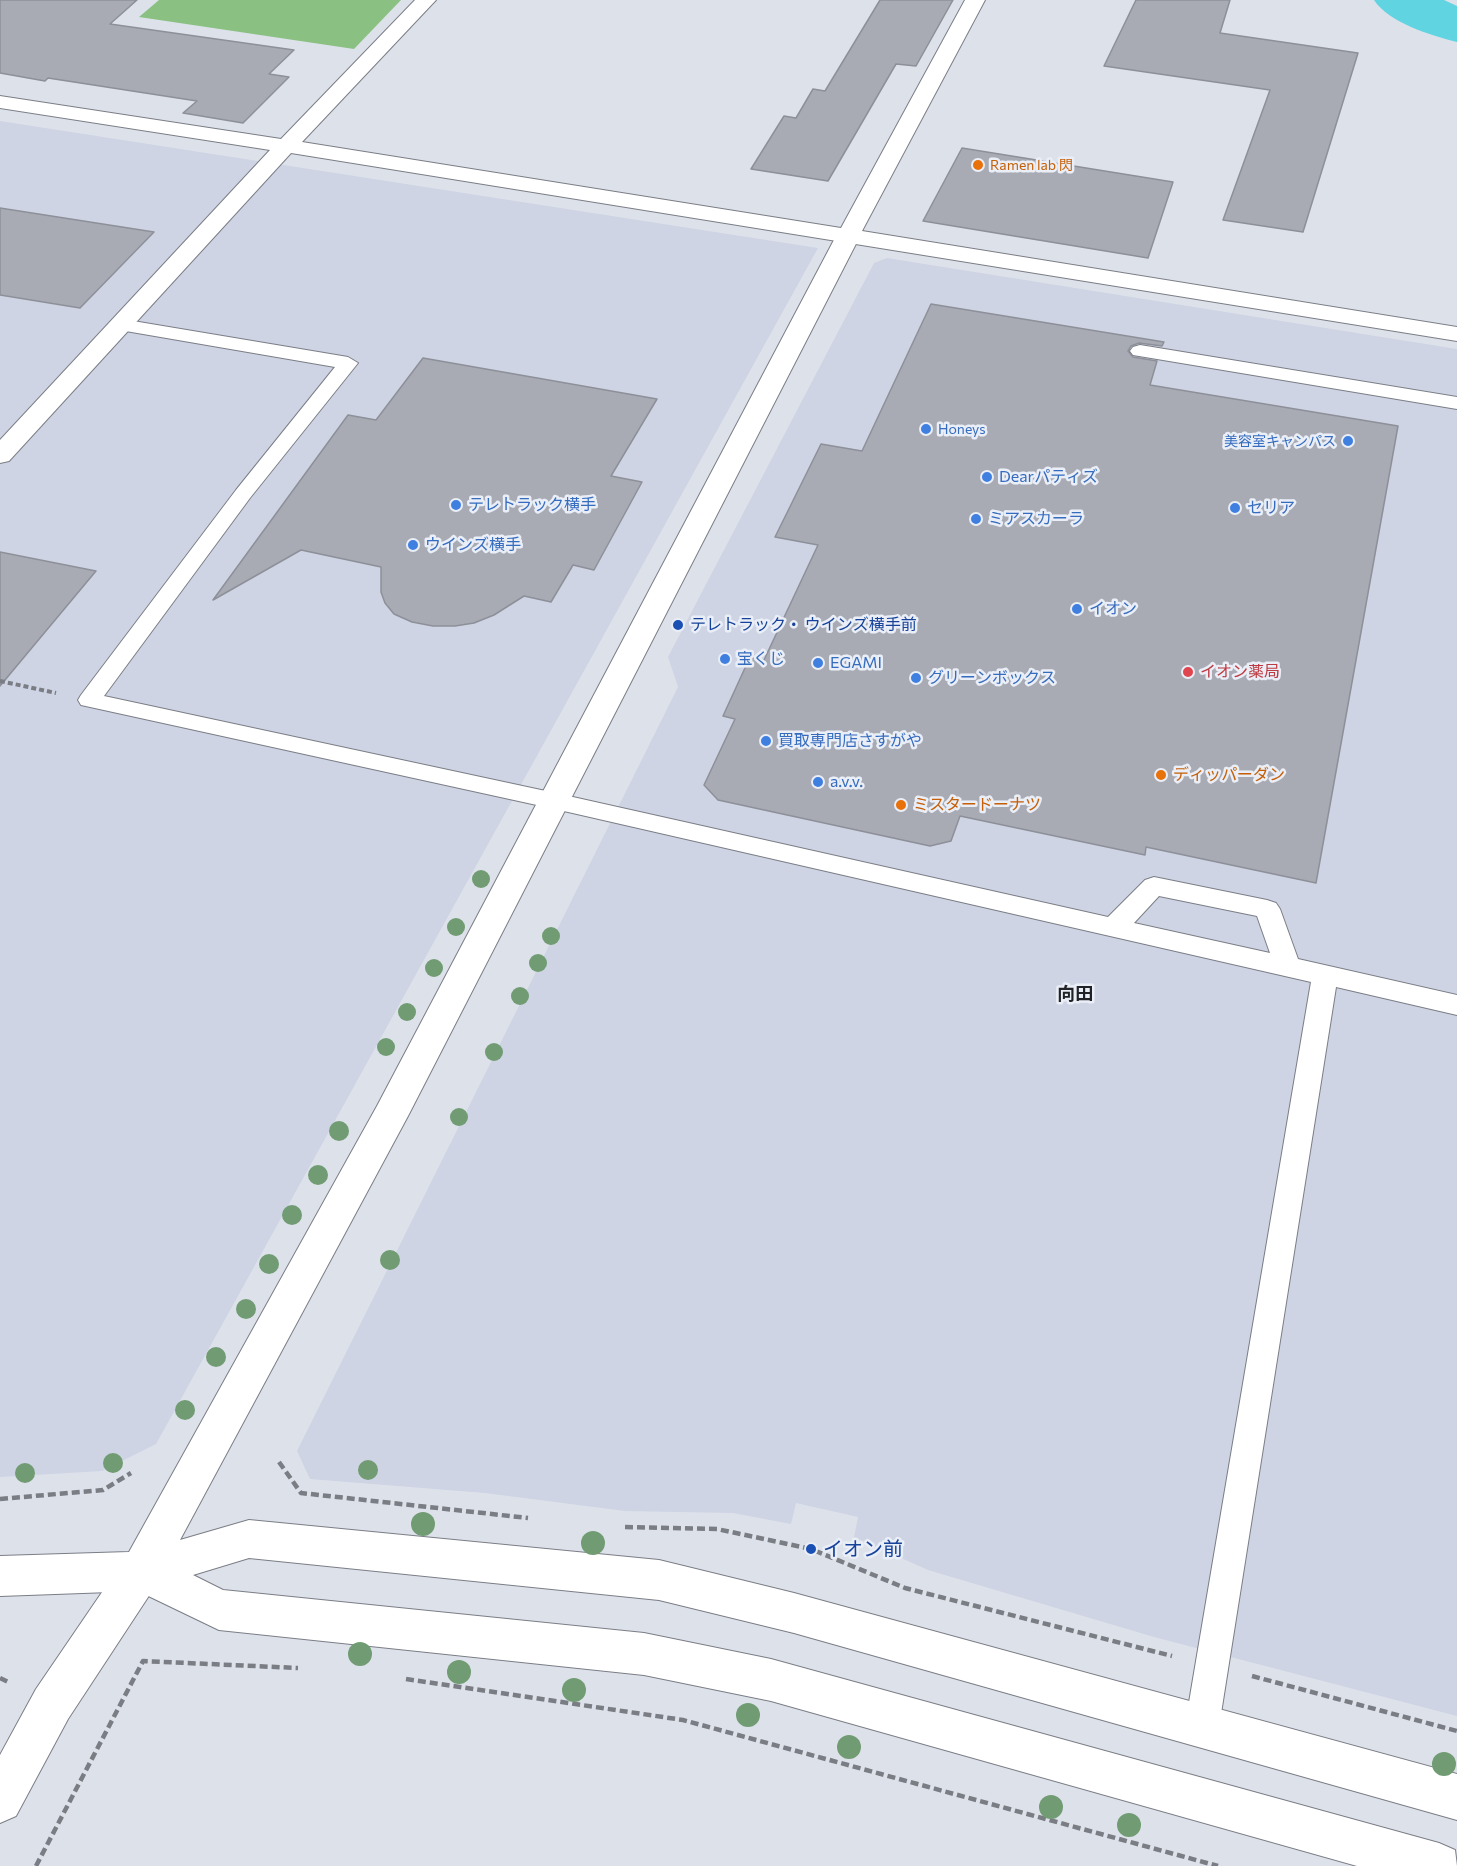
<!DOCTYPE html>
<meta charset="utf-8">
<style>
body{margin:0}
canvas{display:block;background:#dde1ea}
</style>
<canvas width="1457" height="1866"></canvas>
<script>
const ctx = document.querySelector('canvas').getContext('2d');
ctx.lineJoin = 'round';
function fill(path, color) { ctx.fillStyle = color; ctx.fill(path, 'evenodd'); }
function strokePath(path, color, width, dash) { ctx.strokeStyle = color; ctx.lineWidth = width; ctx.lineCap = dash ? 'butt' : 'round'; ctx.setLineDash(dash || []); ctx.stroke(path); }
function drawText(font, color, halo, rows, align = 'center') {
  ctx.font = font + ' Commissioner,"Noto Sans JP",sans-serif'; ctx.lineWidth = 5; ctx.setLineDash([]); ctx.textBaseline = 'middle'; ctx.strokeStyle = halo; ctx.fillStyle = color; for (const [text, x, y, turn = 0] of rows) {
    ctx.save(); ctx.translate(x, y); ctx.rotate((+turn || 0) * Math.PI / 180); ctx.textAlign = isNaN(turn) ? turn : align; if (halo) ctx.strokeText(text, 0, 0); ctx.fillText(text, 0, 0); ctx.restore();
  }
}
fill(new Path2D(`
 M0 121 818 248 156 1444 102 1471 0 1477Z
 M887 258 1457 349V1716L1154 1637 928 1570 854 1537 858 1517 796 1503 791 1524 733 1513 625 1511 485 1493 310 1479 297 1451 678 687 668 657 874 263Z`), '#ced4e4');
fill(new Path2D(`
 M159 0H401L354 49 139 17Z`), '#8ac183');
fill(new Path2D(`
 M1374 0H1444L1457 6V42C1430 35 1389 23 1374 0Z`), '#61d4e1');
const building = new Path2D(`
 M0 0H137L110 24 294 50 269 74 289 77 243 123 183 113 197 101 48 78 45 81 0 73Z
 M880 0H953L916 66 896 64 828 181 751 169 784 116 796 118 813 89 825 91Z
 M1136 0H1230L1220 33 1358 53 1303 232 1223 220 1270 90 1104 66Z
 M962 148 1173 182 1148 258 923 221Z
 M0 208 154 232 80 308 0 295Z
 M931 304 1164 342 1162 346 1139 343 1131 346 1128 351 1133 357 1157 361 1150 385 1398 426 1316 883 1146 847 1145 855 960 816 951 841 930 846 718 800 704 785 735 719 723 716 750 657 764 660 818 545 775 537 821 444 862 451Z
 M423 358 657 399 611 476 642 482 594 570 573 565 551 602 524 596 494 615 474 623 455 626H433L412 622 394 614 385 603 381 592V567L301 550 213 600 348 415 376 420Z
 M0 552 96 571 0 686Z`);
fill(building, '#a8abb4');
strokePath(building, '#8d9099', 1.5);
const service = new Path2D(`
 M121 319 348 357 358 363 250 498 104 696 555 793 1108 917 1145 880 1154 877 1267 900 1276 903 1280 909 1298 959 1457 995V1015L1336 987 1219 1726 1214 1738 1202 1743 1190 1738 1185 1726 1311 982 555 809 81 705 78 700 81 695 236 490 335 367 114 329 112 325ZM1159 896 1257 916 1270 953 1134 923Z
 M1140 345 1457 397V409L1133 355 1130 351 1133 347Z`);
const minor = new Path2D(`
 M415 0H436L302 142 841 228 965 0H985L862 231 1457 327V341L291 153 9 461 0 463V440L270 150 0 108V96L281 139Z
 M141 1551 156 1557 162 1571 156 1585 68 1719 16 1816 0 1823V1755L36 1689 126 1557Z`);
const tertiary = new Path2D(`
 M847 231 855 233 859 238 408 1116 180 1540 249 1520 659 1560 794 1593 1457 1774V1820L794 1633 659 1600 249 1558 193 1575 223 1590 644 1633 771 1659 1439 1843 1455 1850 1457 1866H1357L771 1701 644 1675 219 1630 138 1591 0 1596V1556L129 1552 377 1106 835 238 839 233Z`);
strokePath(service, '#7b7e86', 2);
strokePath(minor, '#7b7e86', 2);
strokePath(tertiary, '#7b7e86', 2);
strokePath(new Path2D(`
 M0 681 56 693`), '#7a7d83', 4, [5, 3]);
strokePath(new Path2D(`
 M279 1462 301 1493 528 1518
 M0 1499 103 1490 131 1473
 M625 1527 717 1529 811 1549 905 1588 1172 1656
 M1252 1676 1457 1731
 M0 1678 10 1683
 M406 1679 683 1720 1218 1866
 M36 1866 143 1661 298 1668`), '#7a7d83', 4.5, [8, 4]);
fill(service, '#fff');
fill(minor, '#fff');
fill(tertiary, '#fff');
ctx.fillStyle = '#719c73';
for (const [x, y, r] of [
 [481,879,9],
 [456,927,9],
 [551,936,9],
 [538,963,9],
 [434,968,9],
 [520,996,9],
 [407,1012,9],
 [386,1047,9],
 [494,1052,9],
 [459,1117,9],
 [339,1131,10],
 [318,1175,10],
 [292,1215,10],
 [390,1260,10],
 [269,1264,10],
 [246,1309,10],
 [216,1357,10],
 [185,1410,10],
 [113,1463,10],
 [368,1470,10],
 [25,1473,10],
 [423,1524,12],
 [593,1543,12],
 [360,1654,12],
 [459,1672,12],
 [574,1690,12],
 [748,1715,12],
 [849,1747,12],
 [1444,1764,12],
 [1051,1807,12],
 [1129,1825,12]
]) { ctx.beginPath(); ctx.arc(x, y, r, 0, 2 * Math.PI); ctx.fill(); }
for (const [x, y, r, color] of [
 [978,165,6,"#e8710a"],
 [926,429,6,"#3f7fe0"],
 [1348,441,6,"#3f7fe0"],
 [987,477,6,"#3f7fe0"],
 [456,505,6,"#3f7fe0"],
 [1235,508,6,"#3f7fe0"],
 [976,519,6,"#3f7fe0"],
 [413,545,6,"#3f7fe0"],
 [1077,609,6,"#3f7fe0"],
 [678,625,6,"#1a4fb4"],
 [725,659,6,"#3f7fe0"],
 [818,663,6,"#3f7fe0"],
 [1188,672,6,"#e0444e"],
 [916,678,6,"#3f7fe0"],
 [766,741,6,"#3f7fe0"],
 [1161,775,6,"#e8710a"],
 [818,782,6,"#3f7fe0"],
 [901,805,6,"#e8710a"],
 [811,1549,6,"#1a4fb4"]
]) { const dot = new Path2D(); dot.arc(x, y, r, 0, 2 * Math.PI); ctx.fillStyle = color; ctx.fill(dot); strokePath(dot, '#eaeef7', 2); }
drawText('14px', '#c56008', '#eaeef7', [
 ["Ramen lab 閃",990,165]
], 'left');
drawText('14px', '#366cbe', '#eaeef7', [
 ["Honeys",938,429],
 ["美容室キャンパス",1336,441,"right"]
], 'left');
drawText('16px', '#366cbe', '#eaeef7', [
 ["Dearパティズ",999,477],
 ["テレトラック横手",468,505],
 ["セリア",1247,508],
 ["ミアスカーラ",988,519],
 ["ウインズ横手",425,545],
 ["イオン",1089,609],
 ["宝くじ",737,659],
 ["EGAMI",830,663],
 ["グリーンボックス",928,678],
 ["買取専門店さすがや",778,741],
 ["a.v.v.",830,782]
], 'left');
drawText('16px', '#164399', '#eaeef7', [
 ["テレトラック・ ウインズ横手前",690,625]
], 'left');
drawText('16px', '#be3a42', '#eaeef7', [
 ["イオン薬局",1200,672]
], 'left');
drawText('16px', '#c56008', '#eaeef7', [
 ["ディッパーダン",1173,775],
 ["ミスタードーナツ",913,805]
], 'left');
drawText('bold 18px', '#202225', '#eaeef7', [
 ["向田",1075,994]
]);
drawText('20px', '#164399', '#eaeef7', [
 ["イオン前",823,1549]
], 'left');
</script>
